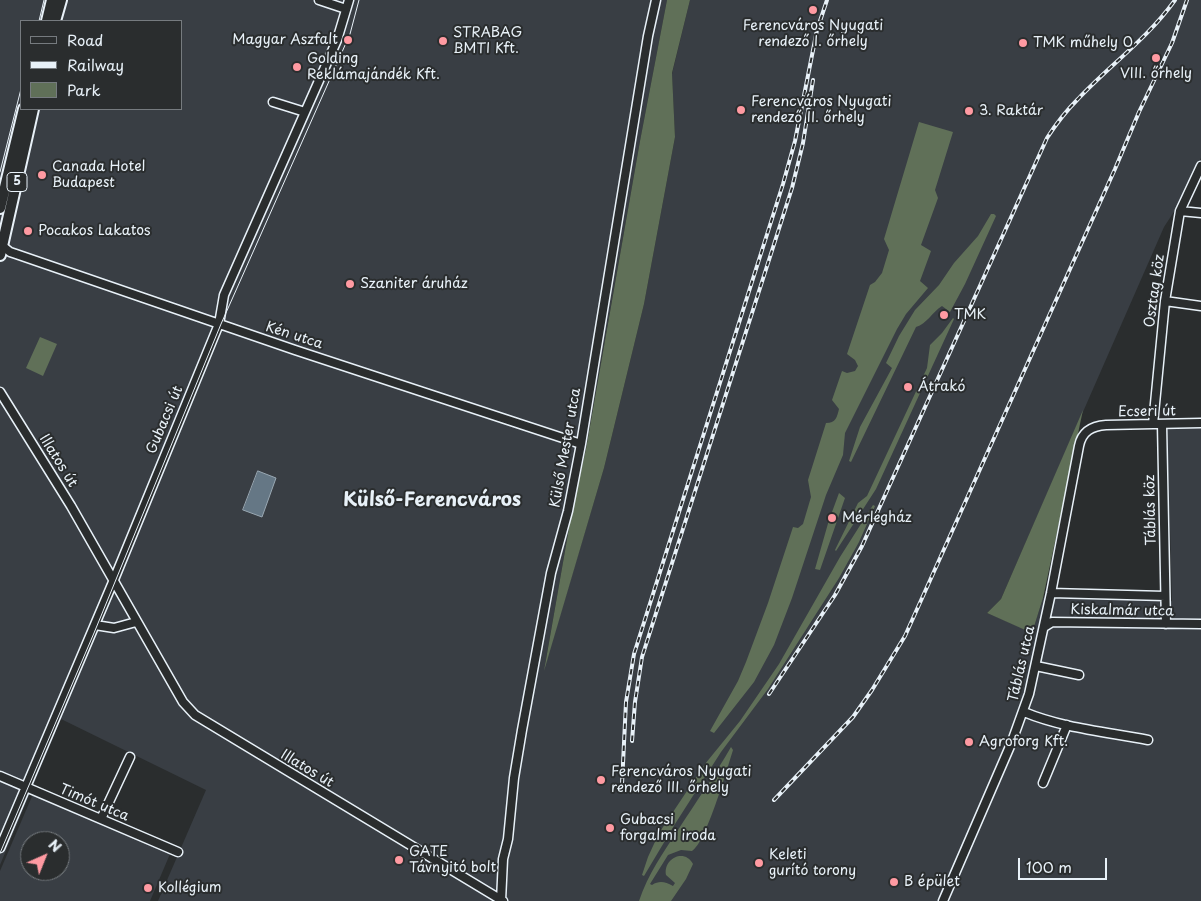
<!DOCTYPE html>
<meta charset="utf-8">
<style>
body{margin:0}
#map{position:relative;width:1201px;height:901px;overflow:hidden;background:#2a2d2e;font-family:"Playpen Sans",sans-serif}
canvas{display:block}
.legend{position:absolute;left:20px;top:20px;width:162px;height:90px;box-sizing:border-box;background:#2a2d2e;border:1px solid #767b7f;margin:0;padding:6px 9px;list-style:none;font-size:15px;color:#e8f1f8}
.legend li{display:flex;align-items:center;gap:10px;height:25px}
.legend b{width:25px;border:1px solid #767b7f}
.north{position:absolute;left:20px;top:831px;width:50px;height:50px;box-sizing:border-box;background:#2a2d2e;border:1px solid #767b7f;border-radius:50%;rotate:44deg;font-size:14px;font-weight:700;line-height:20px;text-align:center;color:#e8f1f8}
.north::after{content:'';display:block;margin:auto;width:18px;height:22px;background:#ff9aa2;clip-path:polygon(50% 0,100% 100%,50% 72%,0 100%)}
.scale{position:absolute;left:1018px;top:858px;width:89px;height:22px;box-sizing:border-box;border:2px solid #e8f1f8;border-top:0;padding-left:6px;font-size:15px;line-height:18px;white-space:nowrap;color:#e8f1f8;-webkit-text-stroke:4px #2a2d2e;paint-order:stroke}
</style>
<div id="map">
<canvas width="1201" height="901"></canvas>
<ul class="legend">
<li><b style="height:6px;background:#2a2d2e"></b>Road</li>
<li><b style="height:6px;background:#e8f1f8"></b>Railway</li>
<li><b style="height:14px;background:#607058"></b>Park</li>
</ul>
<div class="north">N</div>
<div class="scale">100 m</div>
</div>
<script>
const ctx = document.querySelector('canvas').getContext('2d');
ctx.lineJoin = 'round';
function fill(path, color) { ctx.fillStyle = color; ctx.fill(path, 'evenodd'); }
function strokePath(path, color, width, dash) { ctx.strokeStyle = color; ctx.lineWidth = width; ctx.lineCap = dash ? 'butt' : 'round'; ctx.setLineDash(dash || []); ctx.stroke(path); }
function drawText(font, color, halo, rows, align = 'center') {
  ctx.font = font + ' "Playpen Sans",sans-serif'; ctx.lineWidth = 4; ctx.setLineDash([]); ctx.textBaseline = 'middle'; ctx.strokeStyle = halo; ctx.fillStyle = color; for (const [text, x, y, turn = 0] of rows) {
    ctx.save(); ctx.translate(x, y); ctx.rotate((+turn || 0) * Math.PI / 180); ctx.textAlign = isNaN(turn) ? turn : align; if (halo) ctx.strokeText(text, 0, 0); ctx.fillText(text, 0, 0); ctx.restore();
  }
}
fill(new Path2D(`
 M0 0H667L640 141 586 449 572 511 545 665 604 468 644 304 675 137 672 74 690 0H1201V158L1181 201 1164 227 1001 599 987 613 1032 632 1043 598 1172 601 1167 418H1201V901H950L944 898 950 885 946 883 938 901H158L206 790 61 719 0 865ZM21 21H181V109H21Z
 M33 794 170 854 150 901H0V871ZM30 841H60V871H30Z`), '#393e44');
fill(new Path2D(`
 M667 0H690L672 73 675 137 644 304 604 468 544 671 572 511 586 449 640 141Z
 M919 122 953 132 935 190 938 198 921 245 931 251 920 281 928 288 906 314 897 329 845 433 843 455 826 495 792 598 774 645 754 682 714 733 710 731 738 681 746 662 768 603 793 527 798 528 803 524 811 497 808 480 826 423C836 423 837 417 839 409L832 400 842 371 847 373 855 371 858 366 855 360 847 354 870 285 875 282 882 273 889 250 884 239Z
 M991 214H994L996 216 965 284 950 312 942 306C932 312 927 324 916 327L851 462 849 461 860 427 892 368 886 363 899 336 915 310 939 285 954 263 978 236Z
 M953 318 954 319 876 489 836 551 835 550 858 503 867 496 927 368 930 345 942 333Z
 M40 337 57 344 43 376 26 368Z
 M1083 410 1043 598 1032 633 987 613 1001 599Z
 M839 493 845 498 820 570 815 569 829 520 835 522 837 518 832 516V512Z
 M873 505 875 506 859 542 839 578 768 689 721 752 675 824 644 876 642 875 648 857 659 833 705 764 740 721 779 664 840 557Z
 M731 747 733 750C727 769 706 843 692 851L681 850 668 855 650 884 652 885C660 880 665 882 673 886L675 883 666 875C663 858 685 848 693 864L686 879 671 901H639C648 874 663 853 678 830 696 802 715 775 731 747Z`), '#607058');
const water = new Path2D(`
 M258 471 276 478 262 517 243 510Z`);
fill(water, '#657785');
strokePath(water, '#99a8b3', 1);
const minor = new Path2D(`
 M319 0 346 9
 M273 102 305 112
 M1180 211 1201 213
 M0 244 10 252 16 254 295 350 581 444
 M1165 301 1201 306
 M0 392 71 506 183 702 195 715 503 901
 M1153 424 1165 301 1180 211 1201 166
 M1162 424 1166 624
 M1051 593 1165 596
 M95 625 114 628 136 622
 M1044 627 1052 622 1201 624
 M1036 666 1079 675
 M1024 712C1062 728 1107 732 1148 740
 M0 776 178 852
 M1043 783 1067 725
 M101 819 130 757
 M0 848 113 582 219 324 224 295 337 40 349 0
 M501 901 503 859 508 839 514 778 522 730 551 573 568 511 581 444 648 36 656 0
 M943 901 1011 744 1029 694 1051 593 1079 446C1082 431 1092 426 1106 425L1201 423`);
const major = new Path2D(`
 M47 21 52 0
 M55 21 61 0
 M0 208 24 109
 M0 255 33 109`);
strokePath(minor, '#e8f1f8', 11);
strokePath(major, '#e8f1f8', 14);
strokePath(minor, '#2a2d2e', 8);
strokePath(major, '#2a2d2e', 10);
strokePath(new Path2D(`
 M39 21 44 0
 M0 172 21 89
 M0 853 94 633 221 324 350 34 359 0`), '#e8f1f8', 1);
const rail = new Path2D(`
 M769 694 835 595 862 546 1047 138C1056 124 1066 111 1078 99 1110 65 1148 38 1175 0
 M632 741 635 702 642 657 792 188 803 143 813 80
 M622 784 626 702 634 654 783 184 795 141 817 30 827 0
 M774 800 853 717 872 690 905 636 1115 169 1139 112 1172 43 1187 0`);
strokePath(rail, '#e8f1f8', 4);
strokePath(rail, '#2a2d2e', 2, [5.5]);
for (const [x, y, r, color] of [
 [813,10,5,"#ff9aa2"],
 [348,40,5,"#ff9aa2"],
 [443,41,5,"#ff9aa2"],
 [1023,43,5,"#ff9aa2"],
 [1156,58,5,"#ff9aa2"],
 [297,67,5,"#ff9aa2"],
 [741,110,5,"#ff9aa2"],
 [969,111,5,"#ff9aa2"],
 [42,175,5,"#ff9aa2"],
 [28,231,5,"#ff9aa2"],
 [350,284,5,"#ff9aa2"],
 [944,315,5,"#ff9aa2"],
 [908,387,5,"#ff9aa2"],
 [832,518,5,"#ff9aa2"],
 [969,742,5,"#ff9aa2"],
 [601,780,5,"#ff9aa2"],
 [610,828,5,"#ff9aa2"],
 [399,860,5,"#ff9aa2"],
 [759,863,5,"#ff9aa2"],
 [894,882,5,"#ff9aa2"],
 [148,888,5,"#ff9aa2"]
]) { const dot = new Path2D(); dot.arc(x, y, r, 0, 2 * Math.PI); ctx.fillStyle = color; ctx.fill(dot); strokePath(dot, '#2a2d2e', 2); }
for (const [x, y, w] of [
 [17,182,20]
]) { const box = new Path2D(); box.roundRect(x - w / 2, y - 9.5, w, 19, 4); ctx.fillStyle = '#2a2d2e'; ctx.fill(box); strokePath(box, '#e8f1f8', 1); }
drawText('bold 12px', '#e8f1f8', null, [
 ["5",17,182]
]);
drawText('14px', '#e8f1f8', '#2a2d2e', [
 ["Ferencváros Nyugati",813,26,"center"],
 ["rendező I. őrhely",813,42,"center"],
 ["STRABAG",453,33],
 ["BMTI Kft.",453,49],
 ["Magyar Aszfalt",338,40,"right"],
 ["TMK műhely 0",1033,43],
 ["Golding",307,59],
 ["Reklámajándék Kft.",307,75],
 ["VIII. őrhely",1156,74,"center"],
 ["Ferencváros Nyugati",751,102],
 ["rendező II. őrhely",751,118],
 ["3. Raktár",979,111],
 ["Canada Hotel",52,167],
 ["Budapest",52,183],
 ["Pocakos Lakatos",38,231],
 ["Szaniter áruház",360,284],
 ["TMK",954,315],
 ["Átrakó",918,387],
 ["Mérlegház",842,518],
 ["Agroforg Kft.",979,742],
 ["Ferencváros Nyugati",611,772],
 ["rendező III. őrhely",611,788],
 ["Gubacsi",620,820],
 ["forgalmi iroda",620,836],
 ["GATE",409,852],
 ["Távnyitó bolt",409,868],
 ["Keleti",769,855],
 ["gurító torony",769,871],
 ["B épület",904,882],
 ["Kollégium",158,888]
], 'left');
drawText('14px', '#e8f1f8', '#2a2d2e', [
 ["Osztag köz",1155,291,-82],
 ["Kén utca",294,336,18],
 ["Ecseri út",1147,412,-1],
 ["Gubacsi út",165,420,-67],
 ["Külső Mester utca",566,448,-80],
 ["Illatos út",58,461,58],
 ["Táblás köz",1151,510,-91],
 ["Kiskalmár utca",1122,611,1],
 ["Táblás utca",1022,664,-77],
 ["Illatos út",307,769,31],
 ["Timót utca",94,803,23]
]);
drawText('bold 19px', '#e8f1f8', '#2a2d2e', [
 ["Külső-Ferencváros",432,501]
]);
</script>
